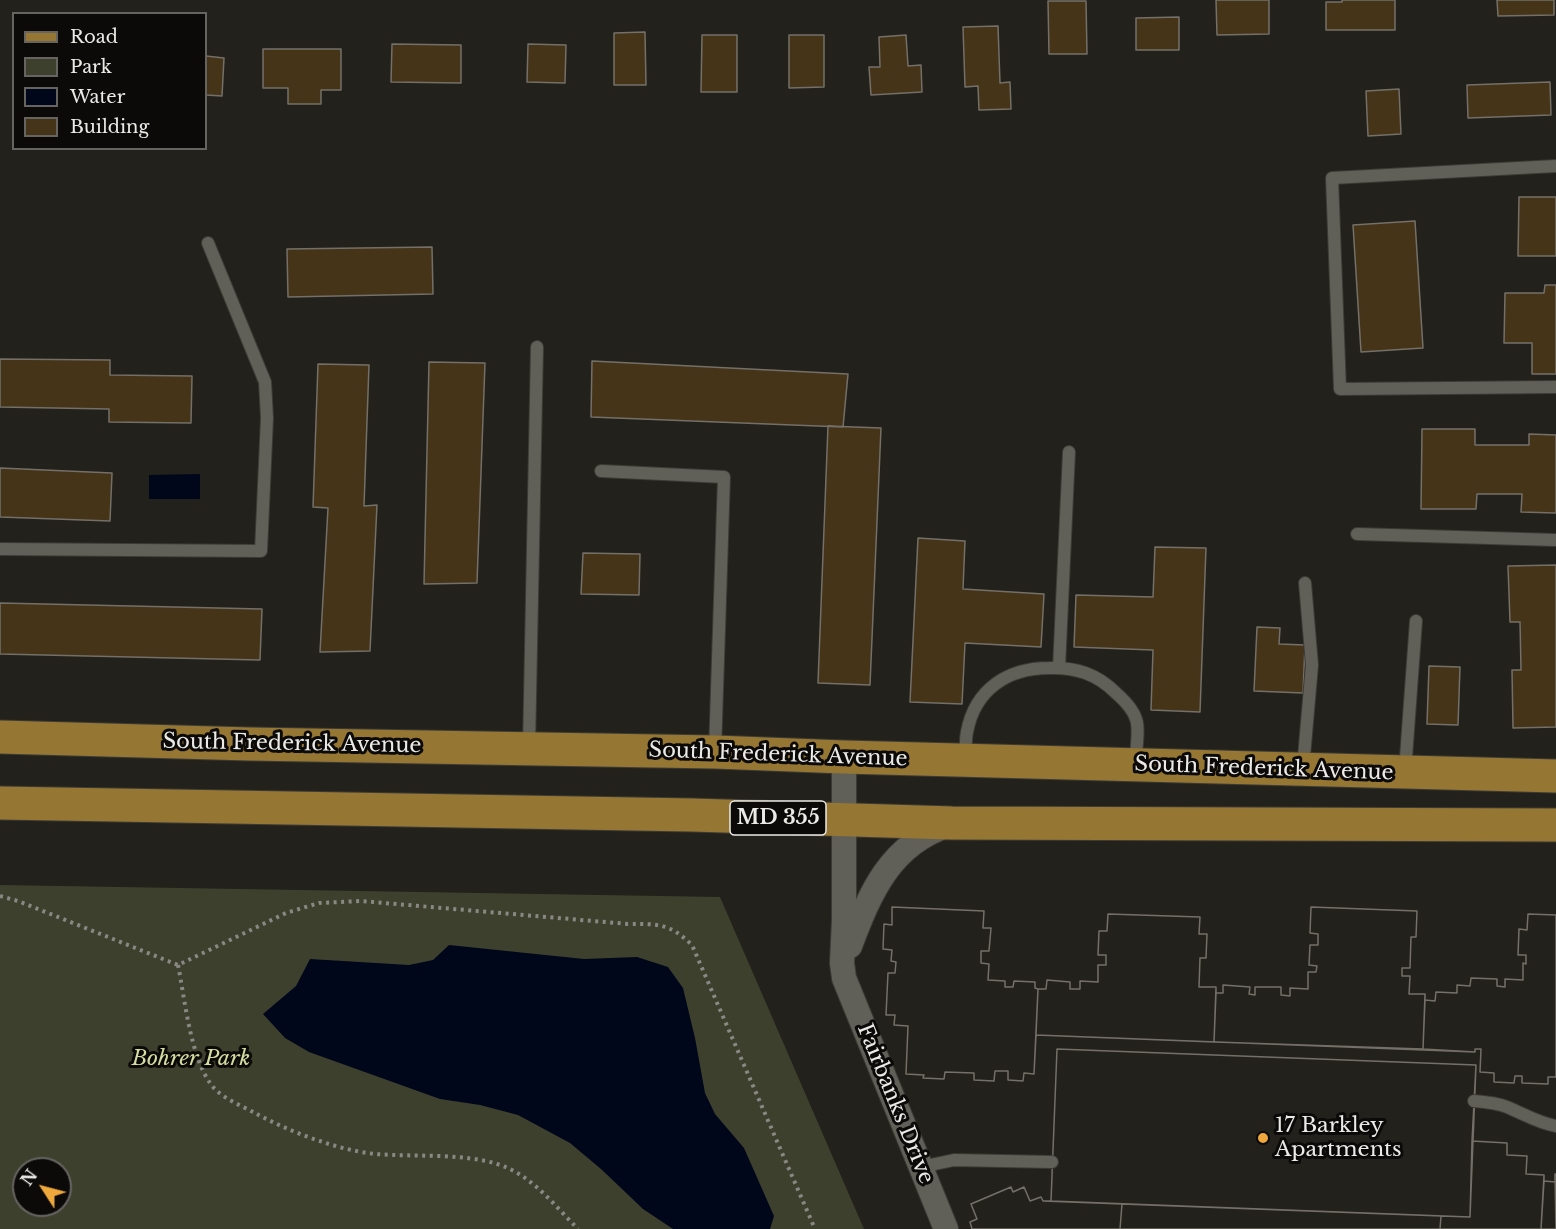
<!DOCTYPE html>
<style>
body{margin:0}
#map{position:relative;width:1556px;height:1229px;overflow:hidden;background:#22211b;font-family:"Libre Baskerville",serif}
canvas{display:block}
.legend{position:absolute;left:12px;top:12px;width:195px;height:138px;box-sizing:border-box;background:#0b0a08;border:2px solid #656461;margin:0;padding:8px 10px;list-style:none;font-size:18px;color:#ebeae6}
.legend li{display:flex;align-items:center;gap:12px;height:30px}
.legend b{width:30px;border:2px solid #656461}
.north{position:absolute;left:12px;top:1157px;width:60px;height:60px;box-sizing:border-box;background:#0b0a08;border:2px solid #656461;border-radius:50%;rotate:306deg;font-size:16px;font-weight:700;line-height:24px;text-align:center;color:#ebeae6}
.north::after{content:'';display:block;margin:auto;width:21px;height:27px;background:#eea83c;clip-path:polygon(50% 0,100% 100%,50% 72%,0 100%)}
</style>
<div id="map">
<canvas width="1556" height="1229"></canvas>
<ul class="legend">
<li><b style="height:8px;background:#957733"></b>Road</li>
<li><b style="height:16px;background:#3e402e"></b>Park</li>
<li><b style="height:16px;background:#00071a"></b>Water</li>
<li><b style="height:16px;background:#453418"></b>Building</li>
</ul>
<div class="north">N</div>
</div>
<script>
const ctx = document.querySelector('canvas').getContext('2d');
ctx.lineJoin = 'round';
function fill(path, color) { ctx.fillStyle = color; ctx.fill(path, 'evenodd'); }
function strokePath(path, color, width, dash) { ctx.strokeStyle = color; ctx.lineWidth = width; ctx.lineCap = dash ? 'butt' : 'round'; ctx.setLineDash(dash || []); ctx.stroke(path); }
function drawText(font, color, halo, rows, align = 'center') {
  ctx.font = font + ' "Libre Baskerville",serif'; ctx.lineWidth = 6; ctx.setLineDash([]); ctx.textBaseline = 'middle'; ctx.strokeStyle = halo; ctx.fillStyle = color; for (const [text, x, y, turn = 0] of rows) {
    ctx.save(); ctx.translate(x, y); ctx.rotate((+turn || 0) * Math.PI / 180); ctx.textAlign = isNaN(turn) ? turn : align; if (halo) ctx.strokeText(text, 0, 0); ctx.fillText(text, 0, 0); ctx.restore();
  }
}
fill(new Path2D(`
 M0 885 720 897 864 1229H0ZM24 1169H60V1205H24Z`), '#3e402e');
fill(new Path2D(`
 M200 474V499H149V475Z
 M449 945 584 959 637 957 668 967 683 988 695 1038 705 1093 715 1114 744 1148 774 1216 770 1229H673L643 1209 601 1169 570 1143 518 1115 480 1105 440 1099 309 1052 285 1038 263 1014 296 986 310 959 409 965 433 960Z`), '#00071a');
const building = new Path2D(`
 M1216 0H1269V34L1217 35Z
 M1342 0H1395V30H1326V2H1342Z
 M1497 0H1554V15L1498 16Z
 M1048 1H1086L1087 54H1049Z
 M1179 17V50H1136V18Z
 M998 26 1000 83 1010 82 1011 109 979 110 978 86 965 87 963 27Z
 M645 32 646 85H614V33Z
 M702 35H737V92H701Z
 M789 35H824V87L789 88Z
 M906 35 908 66 921 65 922 92 871 95 869 67H880L879 37Z
 M392 44 461 45V83L391 82Z
 M528 44 566 45 565 83 527 82Z
 M263 49H341V90H321V104H288V88H263Z
 M206 56 224 58 222 96 206 95Z
 M1550 82 1551 115 1468 118 1467 85Z
 M1399 89 1401 134 1368 136 1366 91Z
 M1519 197H1556V256H1518Z
 M1415 221 1423 348 1361 352 1353 225Z
 M432 247 433 294 288 297 287 249Z
 M1545 285H1556V374H1532V343H1504L1505 293H1544Z
 M0 359 110 360V375L192 376 191 423 109 422V409L0 407Z
 M592 361 848 374 843 427 591 417Z
 M429 362 485 363 477 583 424 584Z
 M318 364 369 365 364 506 377 505 370 651 320 652 328 508 313 507Z
 M828 426 881 428 870 685 818 683Z
 M1422 429H1475V445H1529V434L1556 435V513L1521 512 1522 494H1477L1476 509H1421Z
 M0 468 112 473 110 521 0 517Z
 M918 538 965 541 963 589 1044 594 1041 647 965 643 962 704 910 702Z
 M1155 547 1206 548 1200 712 1151 710 1153 650 1074 647 1076 595 1153 597Z
 M583 553 640 554 639 595 581 594Z
 M1556 565V727L1513 728 1512 670H1521L1520 622H1510L1508 566Z
 M0 603 262 609 260 660 0 654Z
 M1257 627 1280 628 1279 644 1305 645 1303 693 1254 691Z
 M1429 666 1460 667 1458 725 1427 724Z
 M892 907 984 911 983 928H991L989 951H981V963L989 964 988 980 1005 981V987H1013L1014 981 1035 982V988L1038 989H1046L1047 980 1070 982V989H1080V981L1098 982V965H1106V955H1098L1099 931H1107L1108 914 1200 917 1199 934H1207L1206 958H1200L1199 987H1216V993H1223V985L1250 987 1249 994 1255 995V987H1281V995L1290 996V988L1308 989V972H1316L1317 966 1309 965 1310 945H1318V934L1310 933 1311 907 1417 911 1416 937H1411L1410 968H1402V976H1410L1409 994H1425V1000L1435 1001 1436 992 1457 993V985L1470 986 1471 978 1497 979V986L1505 987V979L1523 980V963L1526 964V955H1518L1519 929 1527 930 1528 914 1556 915V1077H1548V1084L1522 1083V1076H1515L1514 1083 1494 1082V1073L1480 1072 1481 1049H1475V1052L1036 1035 1034 1074 1024 1073 1023 1081 1008 1080V1071H995L994 1081 974 1080V1073L945 1072 944 1079 923 1078 924 1075 906 1074 908 1026 894 1025 895 1015H886L888 973H895L896 962 891 961 892 950 883 949 884 924 892 925Z
 M892 907 984 911 983 928H991L989 951H981V963L989 964 988 980 1005 981V987H1013L1014 981 1035 982V988L1038 989 1034 1074 1024 1073 1023 1081 1008 1080V1071H995L994 1081 974 1080V1073L945 1072 944 1079 923 1078 924 1075 906 1074 908 1026 894 1025 895 1015H886L888 973H895L896 962 891 961 892 950 883 949 884 924 892 925Z
 M1311 907 1417 911 1416 937H1411L1410 968H1402V976H1410L1409 994H1425L1423 1049 1214 1042 1216 993H1223V985L1250 987 1249 994 1255 995V987H1281V995L1290 996V988L1308 989V972H1316L1317 966 1309 965 1310 945H1318V934L1310 933Z
 M1108 914 1200 917 1199 934H1207L1206 958H1200L1199 987H1216L1214 1042 1036 1035 1038 989H1046L1047 980 1070 982V989H1080V981L1098 982V965H1106V955H1098L1099 931H1107Z
 M1528 914 1556 915V1077H1548V1084L1522 1083V1076H1515L1514 1083 1494 1082V1073L1480 1072 1481 1049H1475V1052L1423 1049 1425 1000 1435 1001 1436 992 1457 993V985L1470 986 1471 978 1497 979V986L1505 987V979L1523 980V963L1526 964V955H1518L1519 929 1527 930Z
 M1057 1049 1476 1065 1472 1141 1507 1143V1155L1527 1156 1526 1174 1544 1175V1181L1555 1182 1556 1174V1229H972L970 1222 977 1219 971 1204 1011 1187 1013 1192 1024 1187 1030 1201 1041 1197 1043 1201H1051Z
 M1057 1049 1476 1065 1470 1217 1051 1201Z
 M1472 1141 1507 1143V1155L1527 1156 1526 1174 1544 1175 1541 1229H1440L1441 1216 1470 1217Z
 M1555 1174 1556 1229H1541L1544 1181 1555 1182Z
 M1011 1187 1013 1192 1024 1187 1030 1201 1041 1197 1043 1201 1122 1204 1120 1229H972L970 1222 977 1219 971 1204Z
 M1122 1204 1441 1216 1440 1229H1120Z`);
fill(building, '#453418');
strokePath(building, '#747069', 1.5);
const lane = new Path2D(`
 M1556 166 1332 178 1340 389 1556 387
 M601 471 724 477 715 751
 M1357 534 1556 540
 M0 549 261 551 267 418 265 382 208 243
 M1059 668 1069 452
 M529 747 537 347
 M966 760C966 751 965 741 967 732 975 689 1008 668 1049 668 1076 667 1097 674 1116 693 1124 700 1135 711 1137 723 1139 733 1136 752 1135 764
 M1303 768 1312 665 1305 583
 M1405 771 1416 621
 M1474 1101C1486 1102 1497 1103 1507 1107 1524 1114 1538 1123 1556 1126
 M921 1167 954 1160 1052 1162`);
const street = new Path2D(`
 M844 757V920L842 963 844 978 946 1229
 M850 946C870 893 890 844 949 825`);
const primary = new Path2D(`
 M0 737 250 744 715 752 844 757 1556 776
 M0 803 692 815 952 823 1556 825`);
strokePath(lane, '#3d3b37', 14);
strokePath(street, '#3d3b37', 26);
strokePath(primary, '#3d3b37', 35);
strokePath(new Path2D(`
 M0 896 18 901 178 965 286 913 319 903 361 901 628 924C659 924 669 923 692 945L815 1229
 M178 965C185 1000 190 1054 210 1083 219 1097 240 1105 255 1113 288 1131 337 1150 375 1154 413 1157 462 1153 497 1164 531 1174 554 1205 578 1229`), '#898883', 4, [3, 4.5]);
strokePath(lane, '#616058', 12);
strokePath(street, '#616058', 24);
strokePath(primary, '#957733', 33);
for (const [x, y, r, color] of [
 [1263,1138,6,"#eea83c"]
]) { const dot = new Path2D(); dot.arc(x, y, r, 0, 2 * Math.PI); ctx.fillStyle = color; ctx.fill(dot); strokePath(dot, '#0b0a08', 2); }
for (const [x, y, w] of [
 [778,818,96]
]) { const box = new Path2D(); box.roundRect(x - w / 2, y - 17, w, 34, 4.5); ctx.fillStyle = '#0b0a08'; ctx.fill(box); strokePath(box, '#ebeae6', 1.5); }
drawText('bold 20px', '#ebeae6', null, [
 ["MD 355",778,818]
]);
drawText('21px', '#ebeae6', '#0b0a08', [
 ["South Frederick Avenue",292,744,1],
 ["South Frederick Avenue",778,755,2],
 ["South Frederick Avenue",1264,769,2],
 ["Fairbanks Drive",895,1104,68]
]);
drawText('italic 21px', '#d6dda1', '#0b0a08', [
 ["Bohrer Park",191,1059]
]);
drawText('21px', '#ebeae6', '#0b0a08', [
 ["17 Barkley",1275,1126],
 ["Apartments",1275,1150]
], 'left');
</script>
